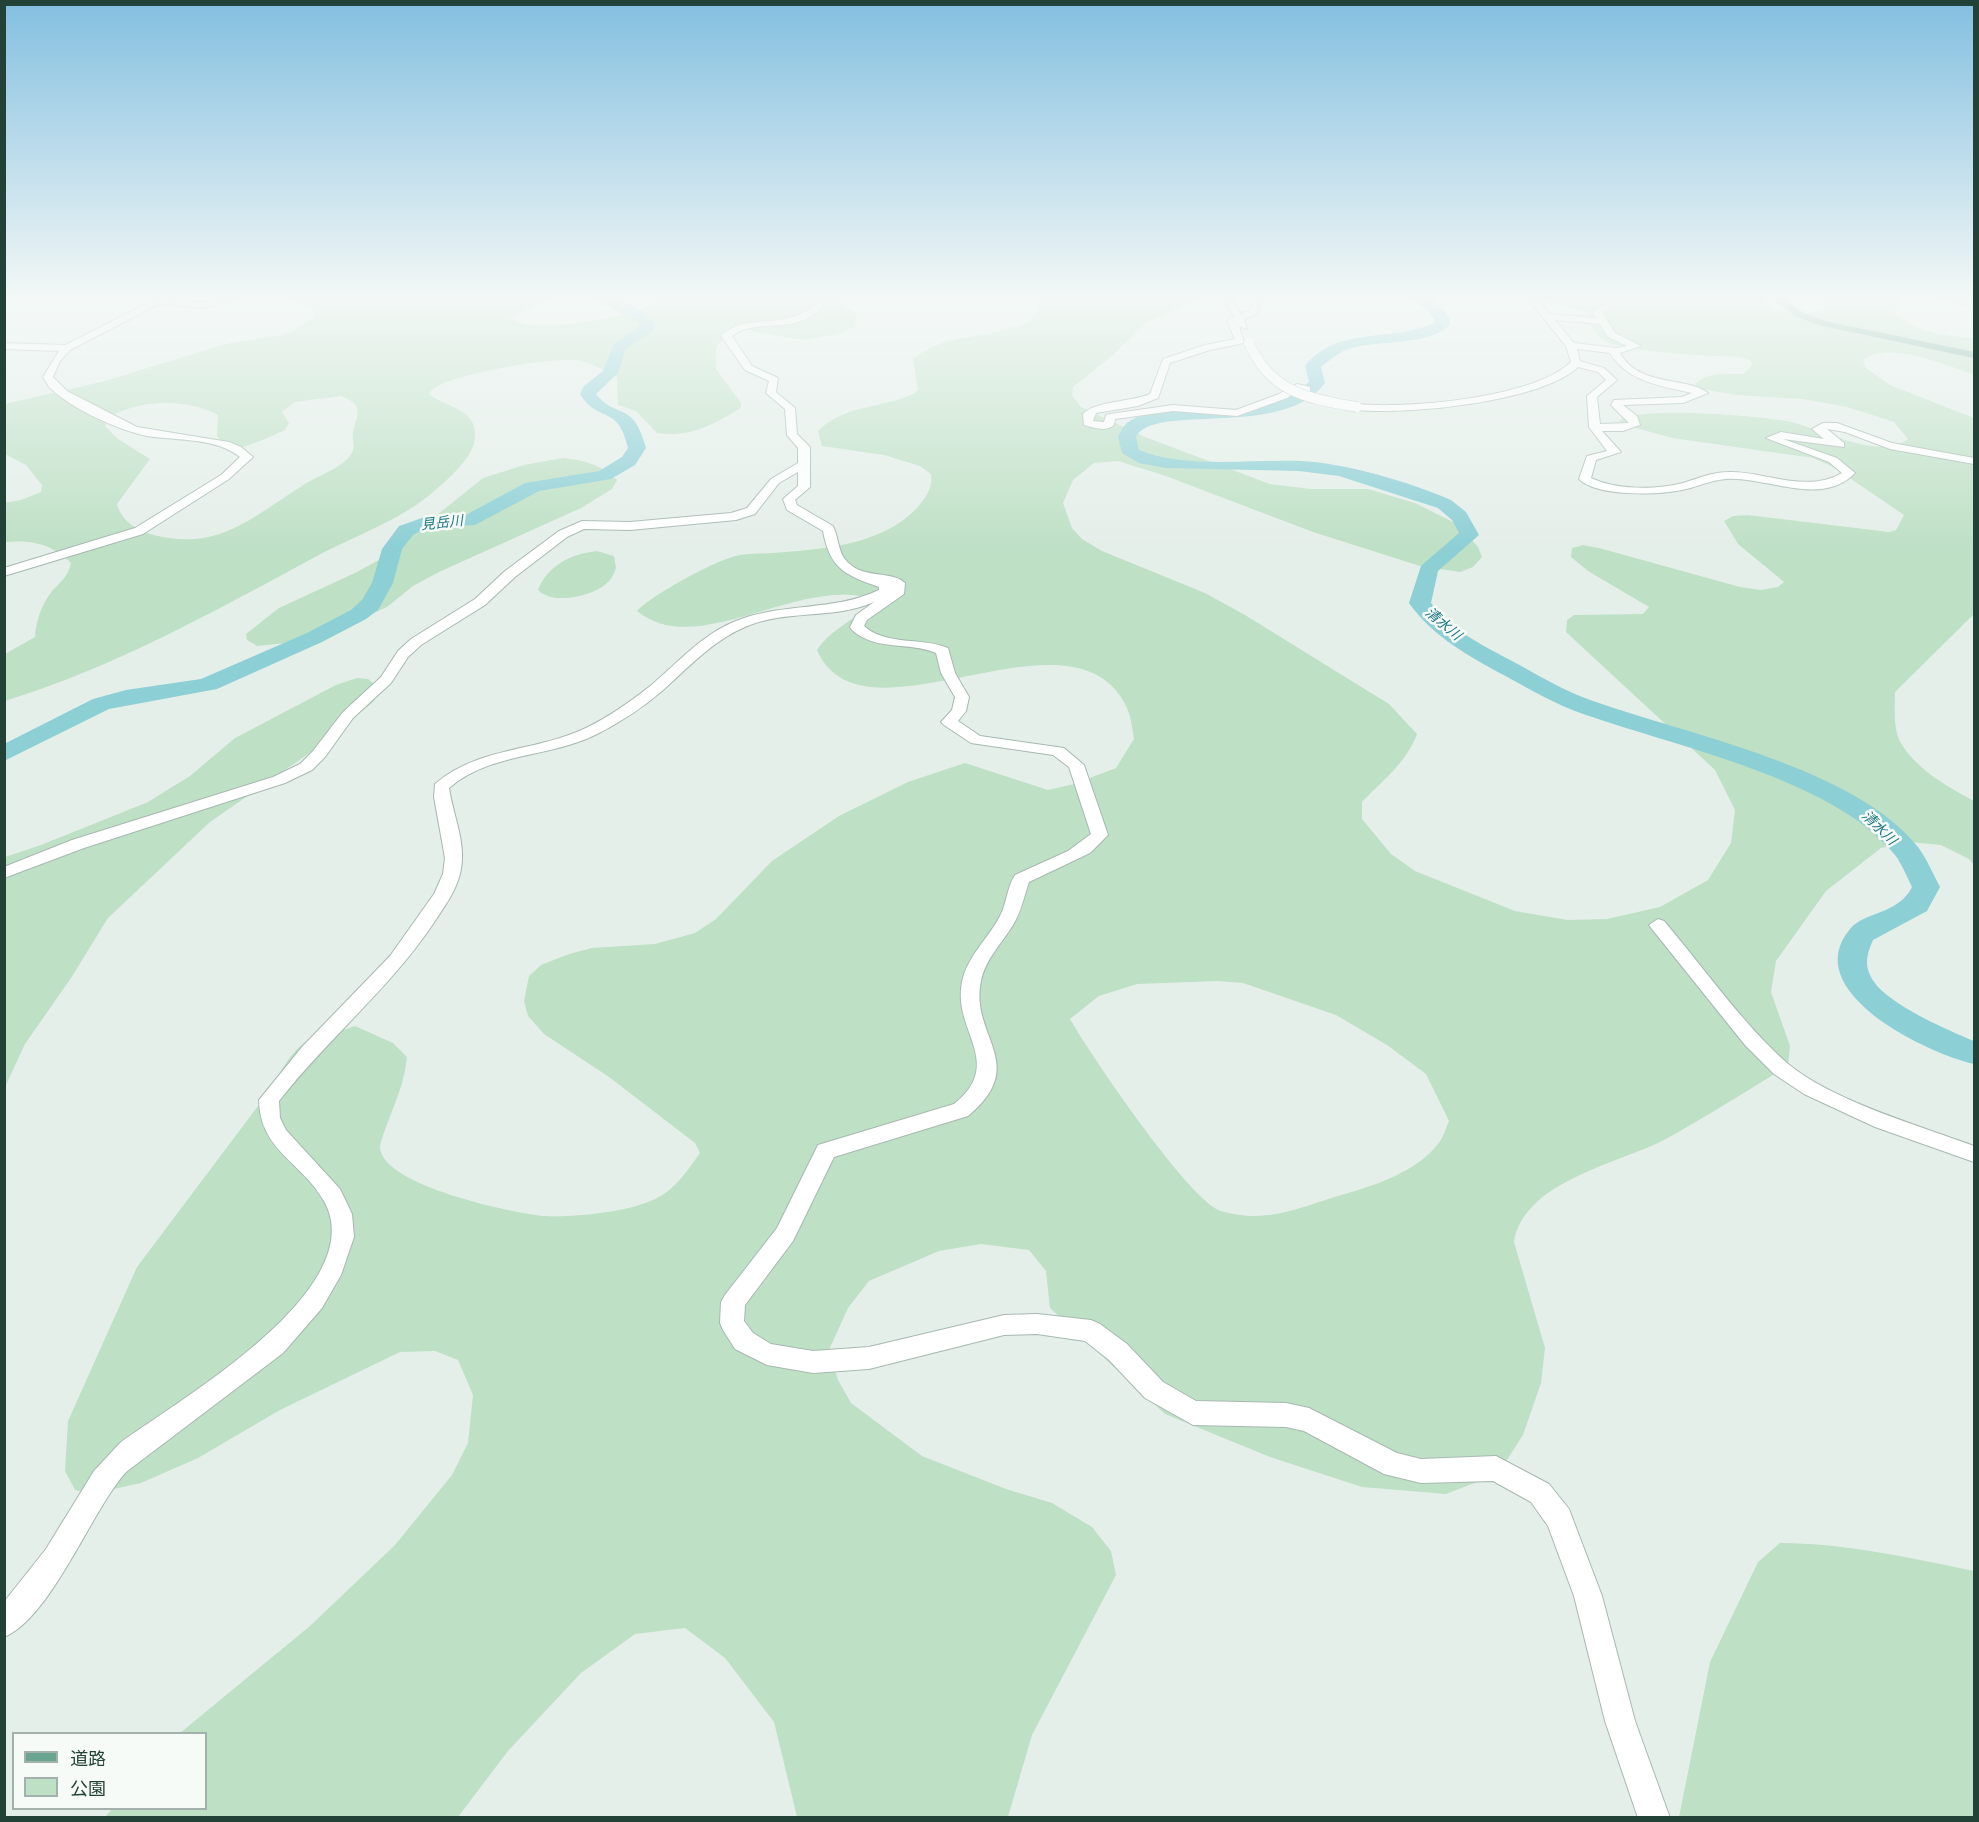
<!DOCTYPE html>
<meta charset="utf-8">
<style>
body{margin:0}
#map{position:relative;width:1979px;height:1822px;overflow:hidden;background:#e5efea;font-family:Quicksand,"Noto Sans JP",sans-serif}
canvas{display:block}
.frame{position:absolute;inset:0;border:6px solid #234237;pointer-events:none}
.legend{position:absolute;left:12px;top:1732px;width:195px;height:78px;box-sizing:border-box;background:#f6fbf8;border:2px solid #a2b1ab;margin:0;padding:8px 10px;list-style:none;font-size:18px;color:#234237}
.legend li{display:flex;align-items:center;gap:12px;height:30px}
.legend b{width:30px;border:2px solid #a2b1ab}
</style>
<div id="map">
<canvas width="1979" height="1822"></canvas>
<div class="frame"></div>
<ul class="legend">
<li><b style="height:8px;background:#69a591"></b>道路</li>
<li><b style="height:16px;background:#bee0c5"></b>公園</li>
</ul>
</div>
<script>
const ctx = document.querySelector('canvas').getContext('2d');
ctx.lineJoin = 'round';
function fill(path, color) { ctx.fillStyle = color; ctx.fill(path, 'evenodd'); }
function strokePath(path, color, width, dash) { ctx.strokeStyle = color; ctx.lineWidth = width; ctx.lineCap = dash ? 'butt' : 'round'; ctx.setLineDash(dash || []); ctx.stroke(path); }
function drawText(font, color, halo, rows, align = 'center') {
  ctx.font = font + ' Quicksand,"Noto Sans JP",sans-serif'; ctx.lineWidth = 5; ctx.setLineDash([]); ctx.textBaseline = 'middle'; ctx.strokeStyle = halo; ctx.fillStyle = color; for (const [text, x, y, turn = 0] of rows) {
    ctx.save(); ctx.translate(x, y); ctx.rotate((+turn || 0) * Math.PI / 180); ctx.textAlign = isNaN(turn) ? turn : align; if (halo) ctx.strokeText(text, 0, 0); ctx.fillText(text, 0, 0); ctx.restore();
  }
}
fill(new Path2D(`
 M281 295H561L510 317C528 339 650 314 669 295H831L857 315 854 327 837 334 803 340 747 330 738 329 726 335 716 347V369L741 403V408C715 424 689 438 657 433L636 411 618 405 617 377C604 370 589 361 574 360 552 358 437 375 429 394 446 408 477 408 475 437 474 458 447 480 432 493 399 521 354 536 317 556 215 611 115 667 5 701V654L35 637C36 620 42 604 52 591 62 580 68 577 71 563 51 543 31 540 5 542L4 503 21 500 41 492 42 485 26 465 5 454V404L105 381 225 344 281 335 293 331 315 316 313 309ZM341 396C364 405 358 413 353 432 352 438 355 445 353 450 348 466 317 476 305 484 253 516 220 552 154 535 137 530 122 522 117 504L150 459 118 439 106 427 105 421C133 398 188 398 218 415L217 436 224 445 243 447 263 440 285 430 289 423 282 412 295 402Z
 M1041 295H1207L1144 324 1114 354 1073 387 1072 395 1081 407 1145 437 1270 484 1311 489H1368L1415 503 1459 525 1478 547 1482 557 1473 567 1460 572 1420 566 1313 532 1163 475 1118 461 1094 463 1073 480 1063 503 1072 528 1082 539 1102 551 1205 593 1245 615 1389 704 1417 734C1407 762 1382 781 1362 802V819L1391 854 1415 871 1515 911 1568 920 1607 919 1660 907 1708 880 1731 843 1735 810 1715 770 1566 632 1567 620 1574 615 1643 614 1649 607 1588 571 1571 557 1572 548 1583 545 1599 548 1740 587 1761 590 1778 587 1784 582 1738 544 1724 521 1733 516 1748 515 1889 532 1896 530 1904 515 1835 468 1813 458 1672 438 1629 426 1619 421C1636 405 1759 416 1786 421 1821 427 1877 462 1908 439L1894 422 1847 407 1802 399 1735 395 1698 388 1695 385C1704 372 1729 374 1743 374L1752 365 1751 361 1740 357C1714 356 1620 353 1602 339 1592 331 1589 322 1586 312L1525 295H1765L1762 300C1776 314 1806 316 1823 310L1827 295H1891L1902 301 1894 312C1915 333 1947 336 1974 338V375C1948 366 1888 340 1863 360L1865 367 1890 385 1974 418V614L1895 692C1895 708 1893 730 1901 743 1917 770 1948 787 1974 801V865L1969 859 1941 845 1910 842 1881 848 1826 891 1776 961 1771 992 1790 1046 1788 1066C1746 1091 1705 1118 1662 1141 1616 1164 1524 1182 1514 1242L1545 1348 1541 1383 1523 1435 1498 1474 1446 1494 1362 1487 1270 1457 1165 1414 1050 1308 1046 1271 1029 1250 981 1244 939 1251 869 1281 848 1308 829 1350 838 1380 851 1403 922 1456 1006 1489 1052 1503 1092 1527 1111 1551 1116 1575 1032 1735 1008 1817H797L774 1722 725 1658 685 1628 635 1634 581 1673 508 1751 458 1817H105L112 1809 206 1808V1734L180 1733 310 1626 395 1545 452 1475 468 1443 473 1395 458 1360 435 1351 400 1352 280 1410 198 1458 141 1483 91 1494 75 1490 65 1471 68 1421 137 1267 273 1086C287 1059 296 1045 323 1031L331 1034 355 1026 393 1043 407 1057C406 1064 405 1072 403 1079 401 1092 379 1141 380 1148 384 1186 512 1213 544 1216 570 1218 624 1212 648 1202 673 1193 685 1174 700 1153L695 1143 609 1077 544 1034 528 1016 524 1001 529 976 541 965 569 954 592 948 655 944 695 933 716 919 772 861 839 816 908 782 965 763 1048 790 1074 784 1116 768 1134 739C1132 728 1131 714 1125 704 1069 598 862 754 817 650 831 629 858 617 878 601 803 571 699 662 637 611 652 595 714 561 736 556 748 553 761 554 773 553 821 549 879 546 915 510 925 499 933 489 931 474L920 466 884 455 822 446 818 431C843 405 883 408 913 394L918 390 913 359C922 352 931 347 942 343 964 335 1024 334 1036 314 1039 309 1040 300 1041 295ZM1218 981 1243 983 1336 1015 1387 1045 1426 1074 1449 1121C1446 1128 1443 1139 1437 1145 1417 1171 1376 1185 1345 1194 1302 1206 1268 1225 1221 1211 1190 1202 1090 1054 1070 1019L1099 996 1137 984Z
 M563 458C585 460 601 465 617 480L612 489 581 508 439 572 413 586 387 607 330 632 286 643 257 646 247 640 246 634 279 608 357 572 386 556 483 478 524 465Z
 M597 551 614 556 616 568C614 574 611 580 606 584 591 597 552 605 538 590 548 565 571 554 597 551Z
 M357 678 368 679 382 690 372 703 314 750 210 822 108 918 71 978 25 1044 5 1087V857L41 845 148 802 190 776 235 738 336 685Z
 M1780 1543C1845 1543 1911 1558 1974 1571V1817H1679L1710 1662 1758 1562Z`), '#bee0c5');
fill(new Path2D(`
 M585 295C609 295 640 304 655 324L653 331 626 349 618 373 596 394C618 421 633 399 646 448L635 465 611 479 539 491 475 525 425 528 413 535 402 549 393 583 378 610 366 619 322 642 217 689 109 709 4 761V744L93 699 126 690 201 679 307 633 351 610 362 600 372 583 382 549 399 526 425 517 464 516 525 483 599 471 622 457 628 448C618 403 598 424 580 394L584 386 603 371 614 344 641 325 632 318Z
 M1402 295C1424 295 1437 300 1450 318V324C1432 346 1379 340 1352 348 1340 351 1331 359 1321 367L1325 383C1283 440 1153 402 1136 437L1139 450C1184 469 1251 459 1300 461 1342 462 1413 483 1451 500L1466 512 1479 535 1438 571 1431 603C1451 630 1482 645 1512 661 1538 675 1564 691 1593 701 1686 734 1856 768 1918 847 1927 859 1933 874 1940 887L1927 911 1873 940C1868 951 1864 963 1870 975 1881 1002 1948 1030 1974 1041V1064C1929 1054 1797 992 1850 929 1865 911 1898 915 1912 887 1907 877 1902 864 1895 855 1833 777 1667 745 1575 711 1547 700 1521 684 1494 670 1462 652 1431 634 1409 603L1421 566 1459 533 1452 520 1438 508 1339 476 1299 471 1166 468 1139 463 1122 453 1118 437C1120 433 1122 428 1125 425 1145 403 1230 412 1260 407 1279 403 1294 394 1309 382L1305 366C1336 325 1395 343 1436 322L1427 309Z`), '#8ccfd5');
const minor = new Path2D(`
 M164 295H175L168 300 204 302 231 295H246L204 308 159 304 70 350 60 361 53 377 67 391 137 427 229 442 241 447 253 457 229 479 143 534 4 576V568L135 528 221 475 240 457C215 437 177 441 147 436 118 430 70 408 49 387L43 377 59 351 4 349V343L65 345Z
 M810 295H820L827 302C795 340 761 315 732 336L752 366 778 378 776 392 795 408 797 434 810 447V487L795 500 797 505 833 526C838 536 838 549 844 558 861 581 890 569 905 583L904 594 867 620 864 626C886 646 922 637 948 648L955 673 969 697 966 711 958 721 980 736 1064 748 1084 765 1108 835 1090 853 1029 882C1024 897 1021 912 1013 925 1002 943 985 960 981 981 969 1036 1031 1064 968 1116L834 1157 793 1241 745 1305 744 1321 753 1333 771 1344 813 1351 869 1347 1004 1315 1037 1314 1091 1320 1100 1324 1127 1344 1163 1382 1196 1401 1286 1403 1309 1408 1397 1453 1421 1459 1496 1456 1549 1484 1569 1509 1602 1596 1635 1721 1670 1818H1638L1605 1721 1574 1596 1548 1526 1531 1502 1493 1481 1421 1483 1384 1474 1304 1431 1286 1427 1193 1425 1145 1398 1109 1360 1085 1341 1037 1334 1004 1335 869 1369 813 1373 767 1365 735 1349 723 1330 720 1323 721 1302 725 1295 777 1228 818 1145 954 1104C1006 1063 952 1031 962 982 967 956 990 937 1001 914 1007 902 1007 887 1015 875L1068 851 1091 834 1069 767 1053 755 971 743 944 725 941 722 952 710 955 697 941 673 936 653C908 641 877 652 852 630L850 627 856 615 874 602C833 620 786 609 745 627 712 641 688 668 662 691 642 708 621 722 597 734 550 758 491 752 449 788 453 815 466 842 461 869 458 887 447 903 437 918 393 986 329 1037 279 1101L280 1118 286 1130 340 1189 352 1214 354 1237 341 1275 322 1308 283 1353 126 1472C91 1511 51 1618 4 1637V1602L46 1549 94 1471 120 1443C177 1401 373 1289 324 1201 302 1162 260 1151 259 1100L302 1047 390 956 434 894 443 874 445 858 434 797 435 784C479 746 538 752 588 727 610 716 630 702 649 687 677 664 702 634 736 621 783 602 833 612 879 590V587C845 575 830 569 823 531L787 510 783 499 798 486V472L779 483 755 514 736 520 630 530 584 529 567 537 515 577 485 605 421 645 408 657 391 683 353 718 325 757 312 770 285 783 84 848 4 878V867L72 840 273 777 300 764 313 751 343 712 381 677 398 651 411 639 475 599 505 571 559 531 582 521 630 522 731 513 747 508 771 479 798 463V448L787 435 785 409 766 393 769 381 745 370 721 336C746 311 786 333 818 302Z
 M1222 295H1230L1241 314 1249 311 1258 295H1266L1255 315 1244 319 1247 329 1239 326 1244 343 1210 350 1170 363 1158 398 1138 406 1096 413 1093 421 1104 422 1106 415 1110 414 1173 405 1236 410 1279 394 1297 384 1310 387V391L1299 390 1287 398 1237 416 1173 411 1115 419 1114 425C1106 432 1094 428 1084 425L1083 414C1095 401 1131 402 1150 394L1163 359 1205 345 1235 339 1227 321 1234 317Z
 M1525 295H1534L1550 314 1596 318 1593 311 1606 304 1589 295H1601L1616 302V306L1602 312 1615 333 1641 346 1620 353C1640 388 1686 376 1708 393L1683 403 1623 405 1637 416 1640 425 1623 431H1602L1621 452 1596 460 1591 478C1616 490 1656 490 1683 483 1699 478 1715 471 1733 472 1769 473 1807 493 1842 473L1829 462 1766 438 1781 432 1824 439 1812 429 1823 423H1837L1892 443 1974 458V464L1890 449 1845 432 1827 429 1844 443V447L1783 439 1837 458 1855 473C1821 508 1766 476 1726 479 1711 480 1697 487 1682 490 1658 495 1597 497 1579 479L1587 456 1607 451 1589 427 1587 396 1606 380 1598 372 1578 367C1541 402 1408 415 1357 410L1352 407 1357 404C1407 409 1534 398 1571 362L1566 346ZM1555 320 1600 324 1608 337 1627 346 1617 348 1574 343ZM1577 349 1610 353C1627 382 1662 386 1692 393L1682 397 1614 400 1611 405 1629 423 1600 424 1597 397 1617 380 1604 368 1580 361Z
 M1934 295H1948L1974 302V308Z
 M1658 919 1664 921C1704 968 1741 1022 1787 1063 1830 1100 1920 1126 1974 1146V1162L1875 1127 1804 1094 1774 1074 1745 1045 1652 929 1649 925Z`);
const major = new Path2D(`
 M1770 295H1780L1801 312 1824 321 1974 352V358L1819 325 1795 316Z`);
strokePath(minor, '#a7b8b1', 2);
strokePath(major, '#c1cac7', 2);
fill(minor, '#fff');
fill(major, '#69a591');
const minorBridge = new Path2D(`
 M1249 343C1271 393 1307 398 1357 407`);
strokePath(minorBridge, '#a7b8b1', 11, []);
strokePath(minorBridge, '#fff', 10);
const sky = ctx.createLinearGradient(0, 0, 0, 550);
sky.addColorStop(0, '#83bfe0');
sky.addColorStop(0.54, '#f3f8f6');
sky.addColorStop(1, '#f3f8f600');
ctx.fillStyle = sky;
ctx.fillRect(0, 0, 1979, 550);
drawText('italic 14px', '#1b7780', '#f6fbf8', [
 ["見岳川",442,523,-6],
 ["清水川",1443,624,40],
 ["清水川",1879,828,44]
]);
</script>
